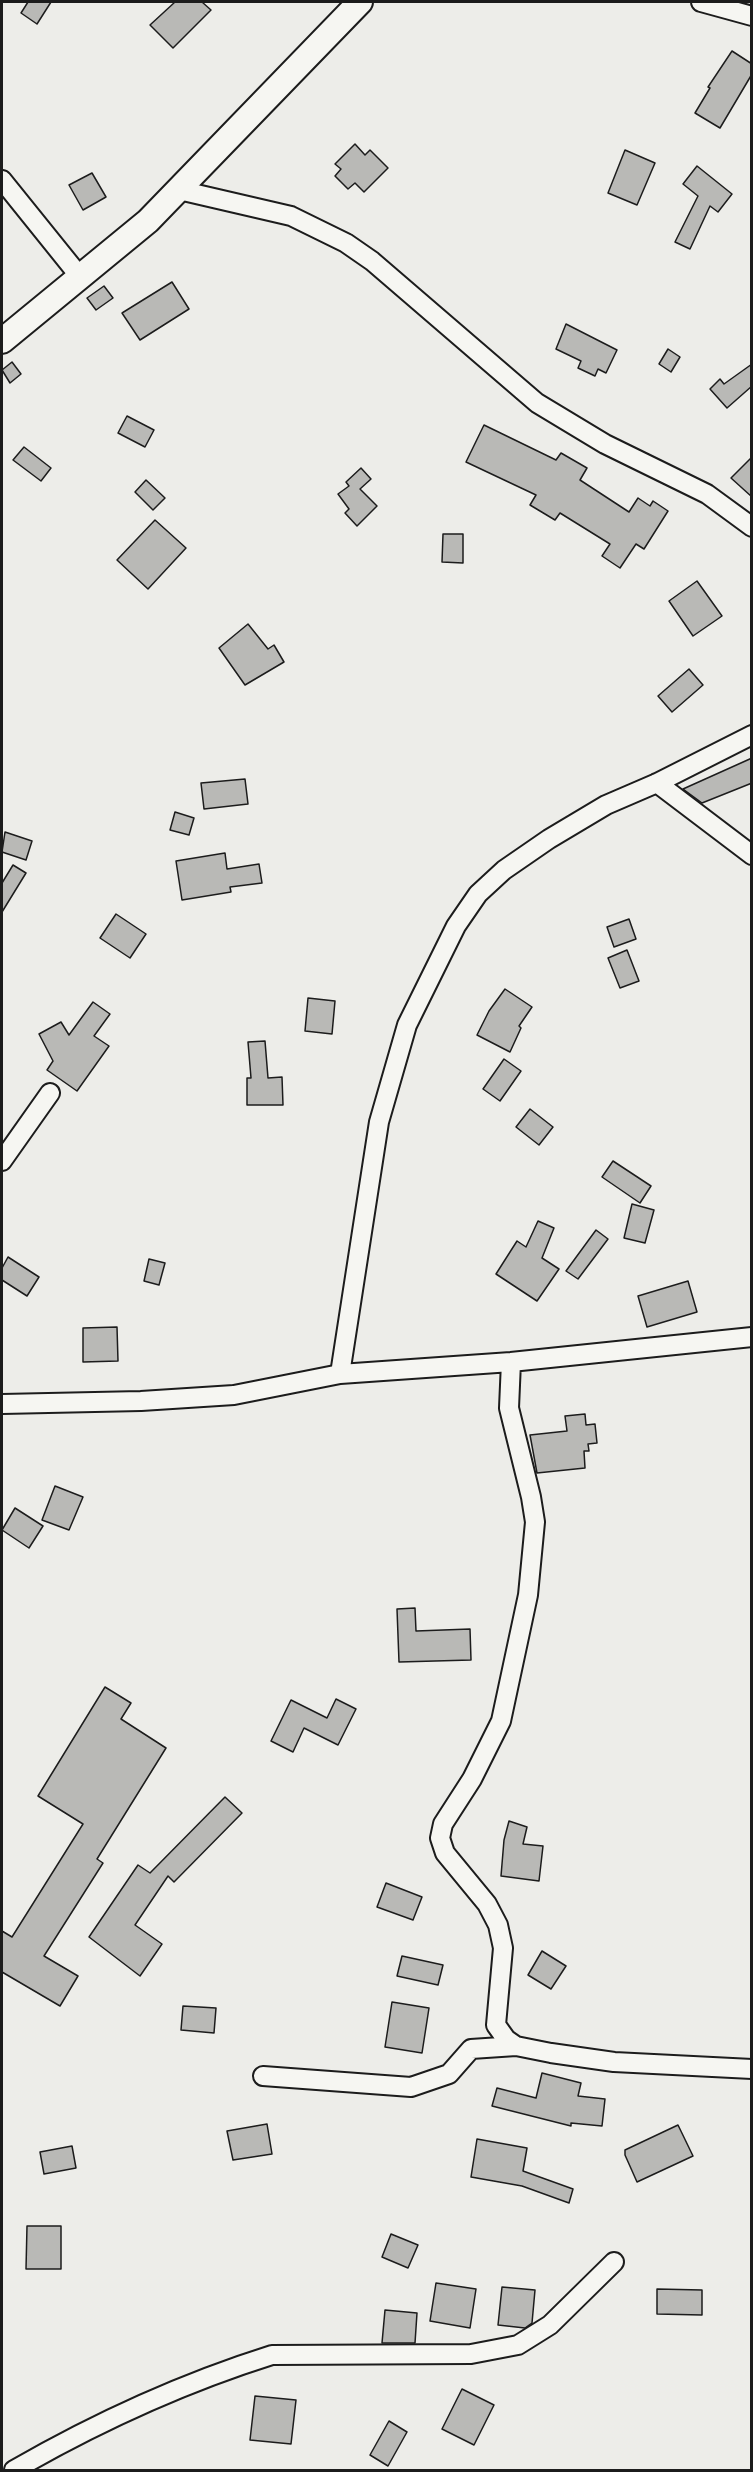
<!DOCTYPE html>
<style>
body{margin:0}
#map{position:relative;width:753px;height:2472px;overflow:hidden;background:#edede9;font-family:Mali,sans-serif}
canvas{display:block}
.frame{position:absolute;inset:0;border:3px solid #1c1c1c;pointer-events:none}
</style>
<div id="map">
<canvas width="753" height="2472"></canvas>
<div class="frame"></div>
</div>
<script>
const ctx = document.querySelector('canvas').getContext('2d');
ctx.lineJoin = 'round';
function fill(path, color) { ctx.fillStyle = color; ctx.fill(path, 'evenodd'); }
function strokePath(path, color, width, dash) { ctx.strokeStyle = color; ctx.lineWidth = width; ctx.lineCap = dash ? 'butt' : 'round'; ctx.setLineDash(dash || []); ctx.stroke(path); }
const building = new Path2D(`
 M28 2H51L37 24 21 13Z
 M175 2H202L211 10 173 48 150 25Z
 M732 51 752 64V74L720 128 695 113 710 88 708 87Z
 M355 144 365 155 370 150 388 168 364 192 355 183 348 189 335 176 341 169 335 164Z
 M625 150 655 163 637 205 608 193Z
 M697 166 732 194 718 212 710 206 690 249 675 242 698 196 683 184Z
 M92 173 106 197 83 210 69 185Z
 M172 282 189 309 140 340 122 313Z
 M104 286 113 298 96 310 87 298Z
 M566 324 617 350 606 373 598 369 595 376 578 368 581 361 556 349Z
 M668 349 680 357 671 372 659 364Z
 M12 362 21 374 10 383 2 370Z
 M752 364V386L727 408 710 389 720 379 724 384Z
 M127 416 154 430 145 447 118 433Z
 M484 425 556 460 561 453 587 468 580 480 629 512 638 498 650 506 653 501 668 511 644 549 636 544 620 568 602 556 610 544 560 513 555 520 530 505 536 495 466 462Z
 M24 447 51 468 41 481 13 460Z
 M752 457V497L731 478Z
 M361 468 371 479 360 489 377 506 357 526 345 513 349 509 338 494 349 486 346 482Z
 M146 480 165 498 153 510 135 492Z
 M155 520 186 548 148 589 117 560Z
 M443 534H463V563L442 562Z
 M697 581 722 616 693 636 669 601Z
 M248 624 268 649 274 645 284 662 245 685 219 648Z
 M689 669 703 685 672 712 658 696Z
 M752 758V783L702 803 683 789Z
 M245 779 248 804 204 809 201 783Z
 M175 812 194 818 189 835 170 830Z
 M5 832 32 841 26 860 2 852Z
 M225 853 227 869 259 864 262 883 230 887 231 892 182 900 176 861Z
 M13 865 26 873 2 912V883Z
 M116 914 146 934 130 958 100 938Z
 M629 919 636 939 614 947 607 927Z
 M627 950 639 981 620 988 608 958Z
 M505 989 532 1007 519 1026 521 1028 510 1052 477 1035 489 1011Z
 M308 998 335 1001 332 1034 305 1031Z
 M93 1002 110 1014 94 1036 109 1046 77 1091 47 1070 53 1061 39 1034 61 1022 69 1035Z
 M265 1041 268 1078 282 1077 283 1105H247V1078H251L248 1042Z
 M504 1059 521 1071 500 1101 483 1089Z
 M530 1109 553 1127 539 1145 516 1127Z
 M613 1161 651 1186 640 1203 602 1177Z
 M632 1204 654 1210 645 1243 624 1238Z
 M538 1221 554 1228 542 1258 559 1269 537 1301 496 1274 517 1241 526 1247Z
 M596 1230 608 1239 578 1279 566 1271Z
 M8 1257 39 1277 27 1296 2 1280V1268Z
 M149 1259 165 1263 159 1285 144 1281Z
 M688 1281 697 1312 647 1327 638 1296Z
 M117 1327 118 1361 83 1362V1328Z
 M585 1414 586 1425 595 1424 597 1443 588 1444 589 1451H584L585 1468 537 1473 530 1435 567 1431 565 1416Z
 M55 1486 83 1497 69 1530 42 1520Z
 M15 1508 43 1526 29 1548 2 1530Z
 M415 1608 416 1631 470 1629 471 1660 399 1662 397 1609Z
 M105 1687 131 1703 121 1719 166 1748 97 1859 103 1863 44 1956 78 1976 60 2006 2 1972V1931L12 1937 83 1824 38 1796Z
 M336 1699 356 1709 338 1745 304 1728 293 1752 271 1741 291 1700 327 1718Z
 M225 1797 242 1813 174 1882 168 1876 135 1925 162 1944 140 1976 89 1937 138 1865 150 1873Z
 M509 1821 527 1827 523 1844 543 1846 539 1881 501 1876 504 1840Z
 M386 1883 422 1897 413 1920 377 1907Z
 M542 1951 566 1966 551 1989 528 1975Z
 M402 1956 443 1965 438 1985 397 1976Z
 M392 2002 429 2008 422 2053 385 2047Z
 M183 2006 216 2008 214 2033 181 2030Z
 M542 2073 581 2083 578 2096 605 2099 602 2126 571 2123V2126L492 2106 497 2088 536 2098Z
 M267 2124 272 2154 233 2160 227 2131Z
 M678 2125 693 2156 637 2182 625 2155V2150Z
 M477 2139 527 2148 523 2171 573 2189 569 2203 522 2186 471 2177Z
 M72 2146 76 2168 44 2174 40 2152Z
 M27 2226H61V2269H26Z
 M391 2234 418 2245 408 2268 382 2257Z
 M436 2283 476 2289 470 2328 430 2321Z
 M502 2287 535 2290 532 2323 525 2328 498 2325Z
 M657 2289 702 2290V2315L657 2314Z
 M385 2310 417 2313 415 2343H382Z
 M462 2389 494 2405 474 2445 442 2429Z
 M255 2396 296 2400 291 2444 250 2440Z
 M389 2421 407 2432 388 2466 370 2455Z`);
fill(building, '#b9b9b6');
strokePath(building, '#1c1c1c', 1.5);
const minor = new Path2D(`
 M701 2 752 16
 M2 180 81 278
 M179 190 291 216 346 243 372 261 537 403 605 444 707 494 752 527
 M657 783 752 855
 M2 1161 50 1093
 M511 1362 509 1408 531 1497 535 1522 528 1595 501 1721 472 1779 443 1824 440 1838 445 1853 487 1904 498 1925 503 1948 496 2025 506 2039 516 2046 551 2053 614 2062 752 2069
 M340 1374 379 1122 407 1025 456 926 478 894 504 870 549 839 606 805 657 783 752 735
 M2 1404 141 1401 234 1395 340 1374 511 1362 752 1337
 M263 2076 411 2087 449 2074 471 2049 516 2046
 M14 2470C94 2424 183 2383 272 2355L471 2354 518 2345 550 2325 614 2262`);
const secondary = new Path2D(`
 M2 341 148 221 360 2`);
strokePath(minor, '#1c1c1c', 22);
strokePath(secondary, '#1c1c1c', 28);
strokePath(minor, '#f6f6f2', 18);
strokePath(secondary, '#f6f6f2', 24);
</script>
